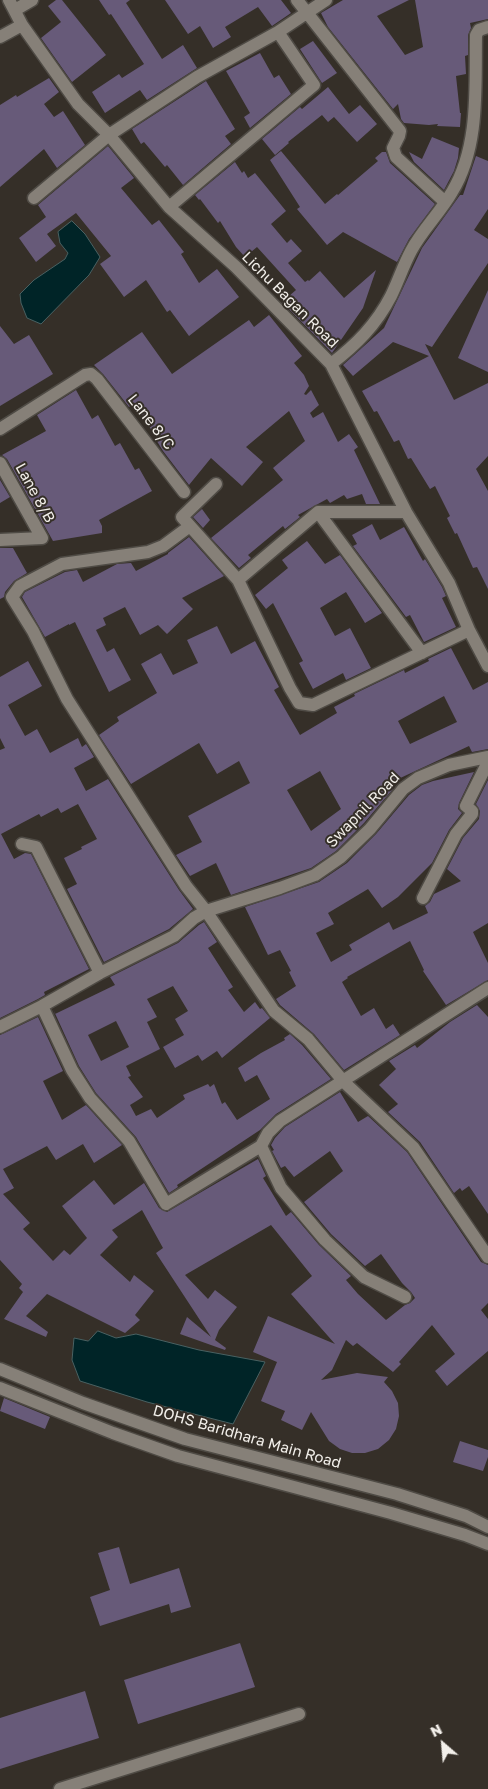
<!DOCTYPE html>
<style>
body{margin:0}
#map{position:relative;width:488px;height:1789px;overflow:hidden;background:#352f28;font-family:"Golos Text",sans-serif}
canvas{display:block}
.north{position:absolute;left:418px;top:1719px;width:50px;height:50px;-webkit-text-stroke:4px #352f28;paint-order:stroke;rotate:333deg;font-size:14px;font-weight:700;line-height:20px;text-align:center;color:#f2efea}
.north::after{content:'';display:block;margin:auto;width:18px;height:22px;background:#f2efea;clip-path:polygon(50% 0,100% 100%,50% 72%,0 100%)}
</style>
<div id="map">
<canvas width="488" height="1789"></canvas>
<div class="north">N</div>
</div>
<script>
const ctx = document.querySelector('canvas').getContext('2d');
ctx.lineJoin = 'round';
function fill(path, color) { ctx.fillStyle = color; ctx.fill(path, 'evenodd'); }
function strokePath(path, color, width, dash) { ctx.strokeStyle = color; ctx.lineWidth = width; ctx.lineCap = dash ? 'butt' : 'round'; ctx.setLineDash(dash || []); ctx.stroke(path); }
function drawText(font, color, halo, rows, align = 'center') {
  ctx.font = font + ' "Golos Text",sans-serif'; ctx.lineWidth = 4; ctx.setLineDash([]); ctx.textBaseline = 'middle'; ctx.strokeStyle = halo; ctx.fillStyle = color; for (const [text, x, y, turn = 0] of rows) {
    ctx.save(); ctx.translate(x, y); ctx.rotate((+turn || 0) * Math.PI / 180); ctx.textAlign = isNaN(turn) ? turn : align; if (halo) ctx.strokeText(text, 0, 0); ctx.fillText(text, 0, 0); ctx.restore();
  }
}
const water = new Path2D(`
 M72 221 85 234 100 257 89 275 41 324 27 318 21 303 20 294 34 280 65 259 68 253 60 243 58 232Z
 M98 1331 116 1338 136 1334 199 1350 265 1362 233 1424 147 1402 80 1381 72 1360 74 1338 88 1341Z`);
fill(water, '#002427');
strokePath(water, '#496162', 1);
fill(new Path2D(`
 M56 0H62L106 55 72 82 41 38 61 22 48 6Z
 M99 0H130L126 3 162 59 183 45 197 68 147 100 140 90 105 113 92 92 119 74 122 78 144 64 111 14 109 15Z
 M165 0H281L291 13 272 26 258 7 225 27 231 37 213 48 200 26 188 34Z
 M343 0H409L377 16 405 55 423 47 415 0H488V19L470 23 471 28 468 35V55L465 56 466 74 456 76 460 113H461L460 127 437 126 438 124 429 125 404 123 401 119 398 104 393 109 328 27 321 13Z
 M313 41 337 73 322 83 300 49Z
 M260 53 274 78 279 75 291 94 250 128 244 117 250 113 226 71Z
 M49 78 59 92 44 104 54 117 63 111 85 145 57 168 44 149 0 187V105L16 95 17 97Z
 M206 81 235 129 225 136 231 144 183 185 167 165 165 167 144 142 141 144 132 129Z
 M328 87 349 114 360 105 377 124 357 142 334 117 328 122 322 115 288 142 289 143 275 155 262 139 300 107 302 109Z
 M432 137 459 148 458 158 454 171 444 190 414 162 409 152 422 159Z
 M108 146 134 178 121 188 152 225 159 220 184 252 181 254 199 283 217 269 239 297 189 336 170 310 167 312 146 280 124 297 100 264 111 256 76 213 47 234 56 246 36 262 19 238 46 217 38 205Z
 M281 151 325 204 337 194 338 195 378 161 375 158 382 152H386L390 163 435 204 409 239 397 262 343 232 327 245 297 209 300 207 270 160Z
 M476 156 488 161V209L474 230 488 239V263L432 347 425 344 454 400 488 383V456L476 469 488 491V589L477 567 473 568 457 533 455 534 447 518 450 516 435 486 430 489 411 458 408 459 399 440 394 442 377 411 374 412 362 391 429 356 393 342 353 376 343 365 384 328 422 248 460 195H463Z
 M235 162 242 173 244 171 248 178 255 173 286 211 271 224 287 243 291 239 302 251 288 263 305 282 308 280 309 281 320 271 344 298 376 270 363 308 332 353 282 302 296 290 257 247 245 257 236 247 220 221 218 223 200 199 199 200 195 195Z
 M488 290V372L458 358Z
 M269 315 302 356 294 363 304 375 309 386 304 394 306 395 311 390 319 405 310 413 313 418 323 412 338 442 349 434 358 447 354 450 380 504H366L362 494 347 499 344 495 330 503 327 499 298 515 300 517 285 529 283 526 248 555 251 558 239 568 211 538 283 480 273 468 305 441 289 411 246 447 263 462 242 486 211 458 189 485 163 451 155 438 156 437 134 403 129 407 103 374 94 365 142 332 172 374 249 320 254 327Z
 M0 326 14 344 29 335 53 374 0 406Z
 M76 390 92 419 98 415 115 446 120 443 135 470 139 468 152 491 99 520 102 526V533L53 541 7 459 2 455 46 431 37 415Z
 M0 480 10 497 0 503Z
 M202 509 210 520 203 528 193 517Z
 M372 524 380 540 404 527 423 561 425 559 442 587 446 596 442 598 456 627 424 642 410 615 406 617 353 546 357 544 352 535Z
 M189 537 224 576 182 598 193 609 167 634 158 625 140 635 125 607 103 618 106 625 96 630 107 652 114 648 131 680 109 692 75 622 69 625V624L45 637 22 597 25 592 65 572 77 570 83 582 117 564 131 563 136 571 168 554V553Z
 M307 541 325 564 340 555 382 613 365 623 346 592 320 608 335 636 350 628 371 668 346 680 343 673 313 689 299 663 303 661 273 603 266 609 255 595 288 568 282 560Z
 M0 548H13L27 573 14 581 5 592 4 597 0 599Z
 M217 626 231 654 255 641 279 687 274 690 300 735 337 713 334 707 355 696 354 694 404 670 405 673 429 661 428 659 451 648 473 690 488 682V749L472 752 469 746 381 787 382 791 393 789 364 823 336 851 311 868 231 895 216 863 190 876 176 855 202 842 188 816 250 783 239 761 217 774 199 743 131 784 99 735 119 721 117 717 157 693 141 664 161 653 173 675 198 663 187 640ZM444 696 457 722 410 744 398 721ZM320 771 341 809 311 831 287 790Z
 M28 661 42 686 8 705 25 736 37 729 50 753 78 738 82 747 86 744 94 757 74 768 86 791 108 779 179 890 193 909 169 929 104 962 67 889 77 884 64 858 82 849 81 847 97 839 78 804 61 813 58 808 41 817 39 814 1 834 14 859 25 853 31 854 89 969 44 992 45 995 38 999 0 1018V750L5 748 0 738V677Z
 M474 772 459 803 458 809 462 813 449 830 432 863 398 897 382 908 368 889 328 913 334 924 316 933 331 962 352 950 349 945 389 922 393 930 428 913 425 906 430 902 434 894 461 881 447 869 463 838 479 819 480 811 476 804 488 780V923L473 932 488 963V980L446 1005 423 971 424 970 410 941 347 977 348 978 342 982 361 1016 374 1008 386 1029 393 1024 400 1035 344 1070 314 1034 280 1005 276 999 296 986 289 972 291 971 280 950 268 955 245 907 319 882 347 863 376 834 409 795 422 785 433 781Z
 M204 922 217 942 208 948 233 987 228 990 244 1012 255 1002 260 1009 262 1008 270 1018 222 1058 217 1051 202 1061 198 1055 175 1068 163 1047 184 1035 175 1019 188 1011 173 986 147 999 157 1017 147 1022 160 1049 126 1066 131 1076 128 1077 143 1097 130 1105 136 1116 151 1109 157 1118 185 1099 183 1095 208 1084 210 1087 214 1084 222 1104 225 1102 237 1120 270 1099 257 1075 245 1082 238 1068 261 1053 285 1040 284 1038 290 1034 302 1045 331 1079 276 1114 260 1130 177 1185 178 1187 169 1193 136 1137 96 1093 79 1066 53 1009 55 1014 115 985 110 977 178 943 199 925ZM116 1021 129 1047 101 1061 88 1035Z
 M477 1005 488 1017V1214L469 1186 462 1191 460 1188 454 1193 420 1142 388 1112 398 1104 379 1085 396 1069 389 1061 415 1045 417 1048 450 1022Z
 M38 1017 63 1071 43 1081 62 1120 86 1105 122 1145 94 1163 83 1144 56 1160 47 1146 3 1169 14 1188 3 1194 30 1223 23 1229 53 1261 64 1250 70 1255 87 1238 62 1206 94 1180 114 1205 144 1183 159 1208 167 1212 258 1159 266 1176 263 1178 286 1216 291 1212 319 1245 351 1276 346 1280 358 1294 386 1320 405 1305 410 1303 415 1298 411 1292 402 1283 381 1254 365 1266 331 1234 304 1202 343 1171 330 1151 294 1177 285 1166 281 1168 272 1151 274 1150 271 1145 275 1138 285 1127 340 1092 358 1122 368 1116 407 1152 481 1262 488 1265V1303L481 1310 488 1319V1351L447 1386 435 1371 455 1354 432 1325 399 1362 401 1364 393 1372 357 1343 353 1346 346 1340 332 1370 321 1380 357 1373 388 1377 384 1382 392 1391 398 1403 399 1416 396 1429 389 1440 378 1449 365 1453H352L340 1449 329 1441 311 1412 302 1430 281 1420 285 1411 261 1401 277 1362 253 1352 268 1316 335 1344 291 1294 312 1276 271 1225 185 1275 208 1299 215 1290 237 1307 219 1330 215 1340 226 1348 225 1350 180 1334 187 1317 211 1337 156 1253 163 1248 142 1210 112 1230 118 1237 100 1255 130 1282 134 1275 154 1291 135 1315 140 1320 125 1333 47 1294 26 1316 48 1332 46 1337 4 1319 23 1292 19 1288 22 1284 0 1260V1035Z
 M4 1398 50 1417 45 1429 0 1411Z
 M460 1441 488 1450V1457L483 1471 453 1462Z
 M119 1547 130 1584 179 1568 191 1607 171 1613 169 1604 100 1626 90 1597 110 1590 98 1553Z
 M240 1643 255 1687 138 1724 124 1680Z
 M85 1691 99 1738 0 1769V1718Z`), '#675a79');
const minor = new Path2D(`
 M9 0 22 25 78 104 109 135 169 207 236 267 331 364 406 512 449 583 469 630 488 666
 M297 0 400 131 399 136 393 148 396 157 445 202
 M15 10 32 0
 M0 37 22 25
 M34 198 109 135 197 77 278 32 326 0
 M169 207 314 85 278 32
 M331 364C356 345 376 325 391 296 398 282 403 266 411 251 422 230 440 213 452 192 480 146 475 87 476 35L479 30 488 27
 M0 429 85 375 91 374 97 379 184 492
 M0 463 42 538 0 540
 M216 484 182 517 238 580 290 688 299 703 313 705 469 630
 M318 512 422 653
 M190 526 163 546 148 552 62 564 20 586 12 597 33 631 67 699 186 886 206 911 274 1011 308 1039 344 1082 413 1147 488 1257
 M238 580 318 512H406
 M22 844 36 847 100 973
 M423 898 456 834 472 814V811L466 806 488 762
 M42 1006 72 1070 90 1098 129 1141 166 1204 261 1146 268 1133 280 1121 488 988
 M0 1027 42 1006 100 973 174 936 194 918 206 911 280 888 315 875 341 857 370 829 403 789 418 778 449 765 488 757
 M261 1146 281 1188 325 1240 364 1277 405 1297
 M60 1789 299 1714`);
const tertiary = new Path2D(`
 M0 1369 83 1403 185 1439 397 1494 466 1516 488 1527
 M0 1388 113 1433 178 1456 391 1513 465 1535 488 1544`);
strokePath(minor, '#4f4b45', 15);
strokePath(tertiary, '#4f4b45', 15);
strokePath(minor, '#868078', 12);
strokePath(tertiary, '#868078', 12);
drawText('15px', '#f2efea', '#352f28', [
 ["Lichu Bagan Road",290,300,45],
 ["Lane 8/C",151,422,52],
 ["Lane 8/B",35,493,61],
 ["Swapnil Road",363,810,-46],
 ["DOHS Baridhara Main Road",247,1437,16]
]);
</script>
